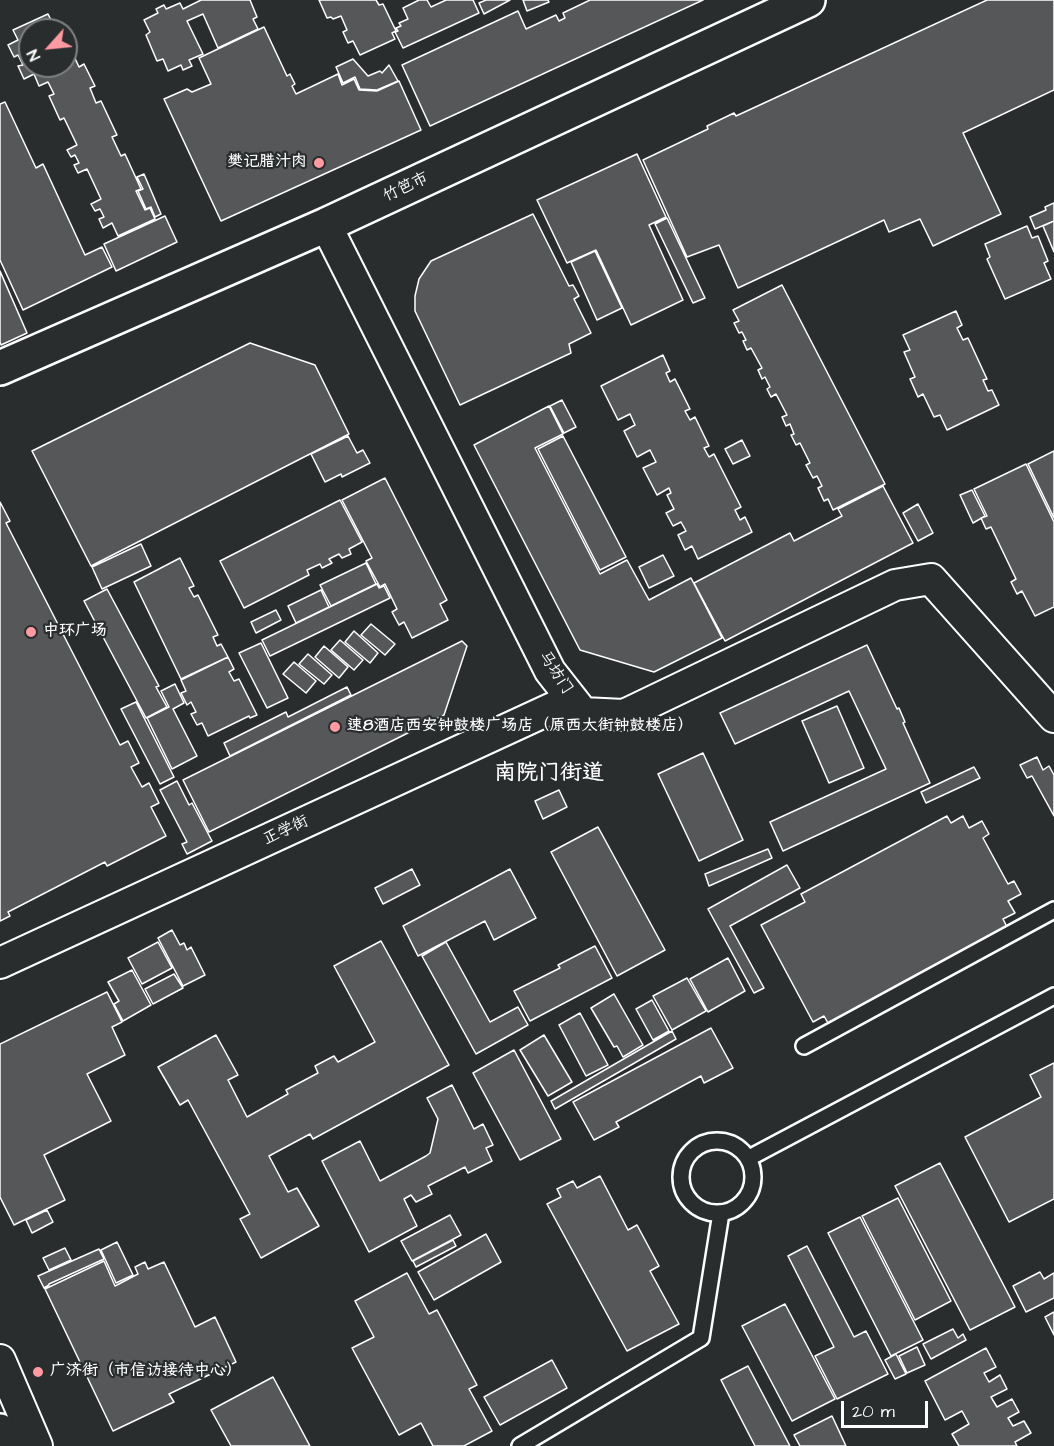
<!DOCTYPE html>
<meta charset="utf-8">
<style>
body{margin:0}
#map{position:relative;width:1054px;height:1446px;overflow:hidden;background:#2a2d2e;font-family:"Architects Daughter",sans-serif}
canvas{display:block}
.north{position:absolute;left:18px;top:18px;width:60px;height:60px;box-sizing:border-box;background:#2a2d2e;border:2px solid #7f8182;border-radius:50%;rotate:243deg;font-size:16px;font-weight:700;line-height:24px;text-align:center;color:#fff}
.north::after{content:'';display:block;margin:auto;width:21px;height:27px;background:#ff9aa2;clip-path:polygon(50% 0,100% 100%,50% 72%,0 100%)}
.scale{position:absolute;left:841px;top:1401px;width:87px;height:27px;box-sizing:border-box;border:3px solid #fff;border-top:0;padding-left:8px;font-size:18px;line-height:21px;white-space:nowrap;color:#fff;-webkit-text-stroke:4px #2a2d2e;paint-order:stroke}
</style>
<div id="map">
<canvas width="1054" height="1446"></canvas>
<div class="north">N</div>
<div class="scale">20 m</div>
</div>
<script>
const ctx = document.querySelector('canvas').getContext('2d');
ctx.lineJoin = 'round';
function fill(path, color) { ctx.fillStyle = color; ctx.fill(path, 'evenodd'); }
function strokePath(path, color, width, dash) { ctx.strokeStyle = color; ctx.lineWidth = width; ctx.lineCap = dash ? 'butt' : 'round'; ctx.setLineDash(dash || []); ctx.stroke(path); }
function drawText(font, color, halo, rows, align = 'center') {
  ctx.font = font + ' "Architects Daughter","LXGW WenKai TC",sans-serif'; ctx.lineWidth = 4.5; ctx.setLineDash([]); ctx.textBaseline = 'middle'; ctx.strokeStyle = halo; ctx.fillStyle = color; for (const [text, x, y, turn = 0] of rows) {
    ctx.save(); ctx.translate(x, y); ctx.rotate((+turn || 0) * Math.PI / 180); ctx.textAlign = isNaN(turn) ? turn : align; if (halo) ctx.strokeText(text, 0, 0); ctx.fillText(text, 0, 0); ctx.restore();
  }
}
const building = new Path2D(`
 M201 0H250L257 17 253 19 258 29 218 48 203 14 187 21 203 54 189 60 192 66 183 70 181 65 168 71 163 59 157 61 146 35 150 32 144 20 158 13 156 9 164 5 166 9 180 3 183 9Z
 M319 0H376L379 5 383 4 396 31 392 33 395 39 360 55 353 41 348 43 343 32 347 30 341 16 333 19 331 17 327 18Z
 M419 0H427L431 7 446 0H473L479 13 403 48 395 32 398 31 396 28 401 26 399 23 408 19 403 8Z
 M486 0H510L484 14 479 3Z
 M523 0H548L549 2 527 11Z
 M590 0H703L430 126 402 65 518 11 526 29 556 15 559 21 565 18 563 13Z
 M987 0H1054V90L963 133 1001 214 933 246 920 219 889 232 884 220 738 288 719 245 687 257 643 160 708 129 707 126 734 113 736 116Z
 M48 14 56 30H30V66H66V52L68 57 73 54 79 67 84 64 95 86 90 88 96 103 101 101 117 135 112 137 121 156 125 154 141 189 136 191 145 210 150 208 155 219 118 236 112 223 103 228 99 219 104 217 100 209 95 211 91 204 101 199 87 169 78 173 74 165 79 163 75 155 71 157 67 150 77 145 64 118 60 120 49 96 54 94 48 82 39 86 34 74 24 79 18 66 23 65 18 55 14 57 8 45 18 40 13 30Z
 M264 27 287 76 290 74 295 84 292 86 296 94 338 74 342 85 354 79 359 90 377 91 399 81 421 130 221 221 164 99 187 89 192 92 211 84 199 58Z
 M353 59 368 76 380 71 382 73 389 65 398 81 377 90 360 89 355 77 343 83 336 67Z
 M5 102 36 168 43 164 85 255 102 247 112 267 23 310 0 260V104Z
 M637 154 666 217 649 225 683 300 631 325 596 250 567 263 537 200Z
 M144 174 161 214 155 217 151 207 146 209 138 191 143 189 137 177Z
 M1054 203V221L1035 229 1030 217 1046 210 1045 207Z
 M533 214 569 286 573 285 579 296 574 299 591 333 569 344 571 353 460 405 415 311V296L419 279 431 261Z
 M165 216 177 242 116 271 104 244Z
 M667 218 705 298 693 303 655 224Z
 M1054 221V252L1043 226Z
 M1027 226 1032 238 1038 236 1048 261 1044 263 1051 279 1005 299 987 259 990 257 985 244Z
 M595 251 622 308 597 320 571 262Z
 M0 271 27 333 1 345 0 342Z
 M782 285 885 484 833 510 828 499 824 501 818 488 822 486 817 476 813 478 806 465 810 463 800 443 796 445 791 435 794 434 790 424 786 426 782 417 787 415 776 394 771 397 767 389 770 387 765 377 762 379 758 370 762 368 751 348 747 350 743 341 746 340 742 332 739 333 734 323 739 321 733 310Z
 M956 311 962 325 957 328 963 340 968 338 987 379 983 380 988 391 992 390 999 405 947 430 940 415 934 417 923 394 918 397 910 379 915 377 904 352 910 350 903 335Z
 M250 343 315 365 349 434 91 566 32 451Z
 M663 355 670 371 666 373 670 382 675 379 690 409 685 411 690 420 695 417 709 446 704 448 709 457 714 454 741 507 735 510 740 520 745 517 752 532 698 559 692 546 685 550 678 535 686 531 681 522 673 526 666 513 674 509 667 495 671 493 669 488 657 495 643 468 656 462 650 450 637 457 624 431 635 425 630 414 618 420 601 386Z
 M562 400 576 427 564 433 550 406Z
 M549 406 563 434 535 448 600 574 627 560 649 600 691 578 722 638 654 672 580 650 474 445Z
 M348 436 357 453 363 450 370 463 342 477 341 474 325 482 311 454Z
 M563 436 626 557 600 570 538 449Z
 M742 440 750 456 733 464 725 449Z
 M1054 451V518L1028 464Z
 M1026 464 1054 522V607L1035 616 1022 591 1017 594 1011 582 1016 579 991 527 986 529 981 518 987 516 974 489Z
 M385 478 447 600 440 604 448 620 412 638 404 622 399 625 392 612 397 609 385 584 380 587 366 561 372 558 342 500Z
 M883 486 913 543 725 641 694 583 790 533 794 541 842 516 838 509Z
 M972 490 985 516 973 523 960 495Z
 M340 500 362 542 349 549 351 554 342 558 339 554 329 559 332 563 322 568 320 564 307 570 309 575 244 608 220 561Z
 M0 502 10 521 6 523 120 745 128 741 139 763 131 767 142 787 149 783 159 803 151 807 166 836 107 866 105 862 8 912 10 916 0 921Z
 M918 504 933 533 918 541 903 513Z
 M141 544 151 566 102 589 92 567Z
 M663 555 674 576 649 588 639 567Z
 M180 558 194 586 189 588 194 597 198 595 218 635 213 637 217 646 221 644 228 657 181 679 134 582Z
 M366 563 376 584 331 606 320 585Z
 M377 584 379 588 384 586 390 598 270 656 262 640Z
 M107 589 159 686 156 687 167 707 146 718 84 601Z
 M321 590 329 607 296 623 288 606Z
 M276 610 281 620 256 633 251 622Z
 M371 624 395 644 385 655 361 635Z
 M354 631 378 653 370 663 345 642Z
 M340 640 363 660 354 670 331 650Z
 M462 641 467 646 444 715 209 832 183 780Z
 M261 643 288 698 267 708 239 653Z
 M867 645 897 709 899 708 905 722 903 723 930 783 783 851 770 822 886 769 849 691 735 744 720 713Z
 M324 646 348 667 339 678 315 657Z
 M308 654 332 675 324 684 299 664Z
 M228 657 234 669 229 672 234 681 239 679 257 715 250 718 249 716 208 736 202 723 197 725 191 714 196 712 191 702 187 705 181 693 186 691 181 680Z
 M294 662 316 681 306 693 283 674Z
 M175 684 184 703 173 709 197 756 172 769 147 718 169 707 161 691Z
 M347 687 351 695 230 756 224 743 286 712 288 717Z
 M136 702 174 777 160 784 121 709Z
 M837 706 864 768 829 783 802 721Z
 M703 753 743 840 699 861 658 774Z
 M1037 757 1043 770 1049 766 1054 775V816L1032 776 1027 778 1020 765Z
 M974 767 980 778 926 803 921 792Z
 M177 781 189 805 192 803 212 841 187 854 182 844 187 842 160 790Z
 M559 790 567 807 543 819 535 801Z
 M947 816 951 823 963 816 969 828 982 821 989 834 983 838 1008 884 1014 881 1021 894 1008 901 1015 913 1003 919 1007 927 828 1023 824 1016 813 1022 761 925 805 902 801 894Z
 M598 827 665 950 617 976 551 852Z
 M768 849 772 858 709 886 705 874Z
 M787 865 800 888 730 926 764 988 754 993 708 909Z
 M412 869 420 885 383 904 375 888Z
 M510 869 536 918 494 940 485 921 418 956 403 926Z
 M172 930 180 945 184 943 187 950 191 947 205 975 183 986 158 938Z
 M381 941 449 1065 313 1139 310 1134 269 1156 288 1192 297 1188 319 1226 261 1258 240 1219 250 1214 188 1100 180 1105 158 1067 216 1035 238 1075 228 1080 247 1117 288 1094 286 1090 318 1073 315 1066 334 1056 338 1062 375 1042 334 966Z
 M158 942 172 968 142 984 128 958Z
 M446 942 490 1022 518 1007 528 1025 476 1054 422 956Z
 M595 946 612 978 530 1021 514 991 560 968 558 965Z
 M728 958 745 991 708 1012 690 979Z
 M132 970 151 1005 123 1021 114 1004 119 1001 108 982Z
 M174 974 183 988 153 1004 145 989Z
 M687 978 706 1011 672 1030 653 996Z
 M107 992 122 1022 112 1027 125 1055 87 1074 111 1121 44 1155 65 1200 14 1225 0 1197V1044Z
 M614 994 643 1045 623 1057 617 1046 614 1047 591 1008Z
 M652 1000 669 1031 653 1040 636 1009Z
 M580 1013 608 1065 586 1076 559 1025Z
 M711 1028 733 1068 704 1083 701 1076 616 1122 619 1127 594 1140 573 1102Z
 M672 1031 676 1039 555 1109 551 1101Z
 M544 1035 572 1082 548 1096 520 1050Z
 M514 1050 561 1139 520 1160 473 1073Z
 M1054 1063V1199L1009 1222 965 1137 1041 1097 1030 1075Z
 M452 1085 474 1129 483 1124 493 1145 486 1148 492 1161 468 1173 465 1167 428 1186 432 1194 416 1202 411 1195 404 1199 417 1226 369 1252 322 1161 360 1141 380 1181 426 1156 430 1153 438 1119 427 1098Z
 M940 1163 1015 1307 970 1330 895 1186Z
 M600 1176 628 1230 637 1225 659 1266 650 1271 679 1324 627 1351 547 1204 561 1197 557 1189 573 1181 577 1188Z
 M898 1198 951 1301 915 1320 862 1216Z
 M47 1210 53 1222 32 1233 26 1220Z
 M450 1215 461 1235 412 1261 401 1241Z
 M860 1217 923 1340 891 1356 828 1233Z
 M486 1234 501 1262 434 1300 418 1272Z
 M453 1240 456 1246 416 1267 413 1261Z
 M117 1242 133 1275 116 1283 101 1250Z
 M807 1246 854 1337 866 1331 888 1374 837 1399 815 1356 834 1347 788 1256Z
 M65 1248 71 1260 49 1270 43 1258Z
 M99 1249 104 1259 49 1284V1285L44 1288 38 1276Z
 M104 1261 115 1286 138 1274 135 1267 145 1262 148 1269 164 1262 195 1327 215 1317 236 1362 169 1394 174 1402 113 1431 45 1289Z
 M1040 1272 1044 1279 1054 1273V1298L1026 1312 1013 1286Z
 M407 1273 429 1314 437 1310 477 1385 469 1389 492 1431 464 1446H433L421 1423 399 1435 352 1348 374 1337 355 1301Z
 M785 1304 835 1399 792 1421 742 1326Z
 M1054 1312V1335L1045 1317Z
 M953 1329 958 1338 963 1334 966 1340 931 1359 923 1344Z
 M917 1347 925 1365 907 1373 899 1356Z
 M986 1348 996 1367 984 1373 989 1382 1000 1375 1007 1389 991 1397 997 1407 1012 1399 1019 1412 1008 1418 1013 1426 1024 1421 1031 1433 1015 1442 1017 1446H959L952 1434 969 1424 962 1411 945 1420 925 1381Z
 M896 1354 906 1374 895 1379 885 1360Z
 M552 1360 567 1388 500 1425 484 1397Z
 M748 1366 790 1446H755L721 1380Z
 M273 1377 310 1446H231L211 1410Z
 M832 1416 846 1446H800L794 1435Z`);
fill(building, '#555758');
strokePath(building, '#fff', 1.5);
const lane = new Path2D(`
 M804 1046 1054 910
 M681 1177a36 36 0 1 1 72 0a36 36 0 1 1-72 0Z
 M749 1158 1054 996
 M520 1446 701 1338 721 1213`);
const street = new Path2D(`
 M326 225 550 671 583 713 624 715 895 585 931 579 1054 717
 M0 963 572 699
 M0 1360 37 1446`);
const secondary = new Path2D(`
 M0 368 326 225 808 0`);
const primary = new Path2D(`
 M0 1431 7 1446`);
strokePath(lane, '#fff', 20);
strokePath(street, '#fff', 34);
strokePath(secondary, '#fff', 38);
strokePath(primary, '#fff', 38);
strokePath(lane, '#2a2d2e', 15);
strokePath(street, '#2a2d2e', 30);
strokePath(secondary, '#2a2d2e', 33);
strokePath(primary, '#2a2d2e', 33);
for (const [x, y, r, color] of [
 [319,163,6,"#ff9aa2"],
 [31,632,6,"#ff9aa2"],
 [335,727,6,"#ff9aa2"],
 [38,1372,6,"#ff9aa2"]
]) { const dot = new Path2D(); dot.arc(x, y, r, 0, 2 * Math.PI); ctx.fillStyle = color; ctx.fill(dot); strokePath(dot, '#2a2d2e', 2); }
drawText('bold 16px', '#fff', '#2a2d2e', [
 ["樊记腊汁肉",307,163,"right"],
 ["中环广场",43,632],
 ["速8酒店西安钟鼓楼广场店（原西大街钟鼓楼店）",347,727],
 ["广济街（市信访接待中心）",50,1372]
], 'left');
drawText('16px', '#fff', '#2a2d2e', [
 ["竹笆市",406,188,-25],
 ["马坊门",555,673,57],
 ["正学街",286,831,-25]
]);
drawText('bold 22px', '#fff', '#2a2d2e', [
 ["南院门街道",549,774]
]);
</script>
